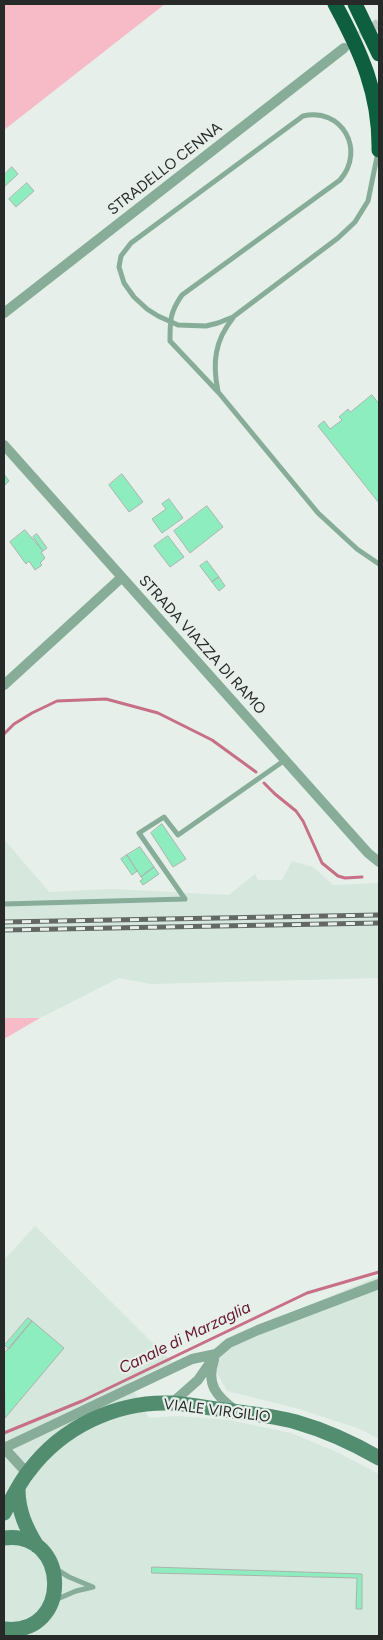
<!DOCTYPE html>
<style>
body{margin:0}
#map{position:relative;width:383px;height:1640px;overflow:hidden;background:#e6efea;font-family:Figtree,sans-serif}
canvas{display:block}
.frame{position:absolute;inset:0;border:5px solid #272a28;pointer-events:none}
</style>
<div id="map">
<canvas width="383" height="1640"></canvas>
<div class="frame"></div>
</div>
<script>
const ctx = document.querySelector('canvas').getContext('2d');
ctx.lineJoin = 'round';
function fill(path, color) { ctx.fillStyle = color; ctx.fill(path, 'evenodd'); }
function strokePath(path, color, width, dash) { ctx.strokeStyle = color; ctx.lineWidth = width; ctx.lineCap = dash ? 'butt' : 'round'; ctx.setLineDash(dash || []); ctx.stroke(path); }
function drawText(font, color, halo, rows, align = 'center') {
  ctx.font = font + ' Figtree,sans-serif'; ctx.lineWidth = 4.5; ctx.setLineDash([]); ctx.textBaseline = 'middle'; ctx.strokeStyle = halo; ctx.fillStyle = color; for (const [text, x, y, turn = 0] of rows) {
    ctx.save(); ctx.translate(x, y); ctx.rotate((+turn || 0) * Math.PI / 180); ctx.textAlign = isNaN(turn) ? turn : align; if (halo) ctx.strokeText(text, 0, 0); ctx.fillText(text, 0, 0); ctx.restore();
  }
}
fill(new Path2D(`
 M4 839 49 892 112 889 229 895 255 874 258 880H282L292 861 313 867 333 885 379 883V978L151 984 119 978 40 1018H4Z
 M35 1226 172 1362 129 1382 149 1418 177 1416 229 1420 291 1433 339 1453 379 1474V1636H4V1260Z
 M379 1276V1439L360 1429 299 1409 227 1391 216 1371 220 1342Z`), '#d6e7dd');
fill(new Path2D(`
 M4 4H165L4 130Z
 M4 1018H40L4 1039Z`), '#f7bbc7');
strokePath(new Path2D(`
 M4 734 14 724 32 713 57 701 106 699 158 713 212 740 256 772
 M264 783 275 794 296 811 303 821 322 863 338 876 345 878 362 877
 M4 1433 82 1401 307 1293 379 1272`), '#c77085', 3);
const building = new Path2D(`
 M12 167 18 174 4 187V175Z
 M27 183 34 191 16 207 9 199Z
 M372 395 379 404V503L318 426 324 421 330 429 342 420 339 417 348 409 350 412Z
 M4 474 9 481 4 486Z
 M122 474 143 502 129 512 109 485Z
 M169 499 183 518 162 533 152 519 166 509 162 504Z
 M207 506 223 527 190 553 174 531Z
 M25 530 43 551 41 552 45 558 40 563 42 565 35 570 29 561 26 564 10 542Z
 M37 534 47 548 43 551 33 537Z
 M168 536 184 557 170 567 154 546Z
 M207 561 219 577 212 582 200 566Z
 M219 577 225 586 219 591 212 582Z
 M162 824 186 859 173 867 151 833Z
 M140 847 154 867 141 877 127 855Z
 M127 855 137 871 132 875 121 859Z
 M154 867 159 874 143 885 140 881 143 879 141 877Z
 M28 1318 32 1321 9 1349 5 1345Z
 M32 1321 64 1348 5 1418 4 1354Z
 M152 1567 362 1574V1609H356L357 1578 152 1573Z`);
fill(building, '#8eedbe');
strokePath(building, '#aab4ae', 1);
strokePath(new Path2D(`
 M349 45 379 23`), '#c0c8c3', 10, [10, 5]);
strokePath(new Path2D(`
 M378 152 368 201 355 222 338 238 233 317 218 323 206 326 178 325 158 316 147 309 134 297 124 283 119 267 121 256 131 243 303 116C342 107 366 150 340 180L182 295C170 312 170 320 170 341L219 393 318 513 357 549 379 564
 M218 391C212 363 215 340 233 318
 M4 904 185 899 139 833 164 817 178 835 285 760
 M55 1600 76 1591 93 1587 69 1577 56 1569`), '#87ad98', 5);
strokePath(new Path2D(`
 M4 313 344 48
 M4 445 368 853 379 862
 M4 685 121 578
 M214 1360C206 1384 216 1396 235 1410
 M172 1403 198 1380 216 1354 229 1343 258 1330 379 1284
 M4 1448 192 1359 216 1354
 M4 1448 27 1473`), '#87ad98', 10);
strokePath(new Path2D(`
 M18 1489C18 1511 26 1528 37 1546
 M4 1513C12 1499 19 1483 29 1471 62 1427 116 1401 171 1403 191 1404 212 1409 232 1411 252 1414 275 1416 296 1422 324 1430 353 1443 379 1458
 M4 1538C70 1529 73 1637 4 1629`), '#528d70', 15);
strokePath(new Path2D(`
 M335 4C361 52 380 94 379 150
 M355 4 379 54`), '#0d5f3f', 15);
const rail = new Path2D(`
 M4 922 379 915
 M4 930 379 923`);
strokePath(rail, '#636865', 5);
strokePath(rail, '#e6efea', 3, [9]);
drawText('15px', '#272a28', '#e6efea', [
 ["STRADELLO CENNA",165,169,-38],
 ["STRADA VIAZZA DI RAMO",202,645,48],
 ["VIALE VIRGILIO",217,1411,7]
]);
drawText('italic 16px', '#641430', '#e6efea', [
 ["Canale di Marzaglia",185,1338,-26]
]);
</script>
